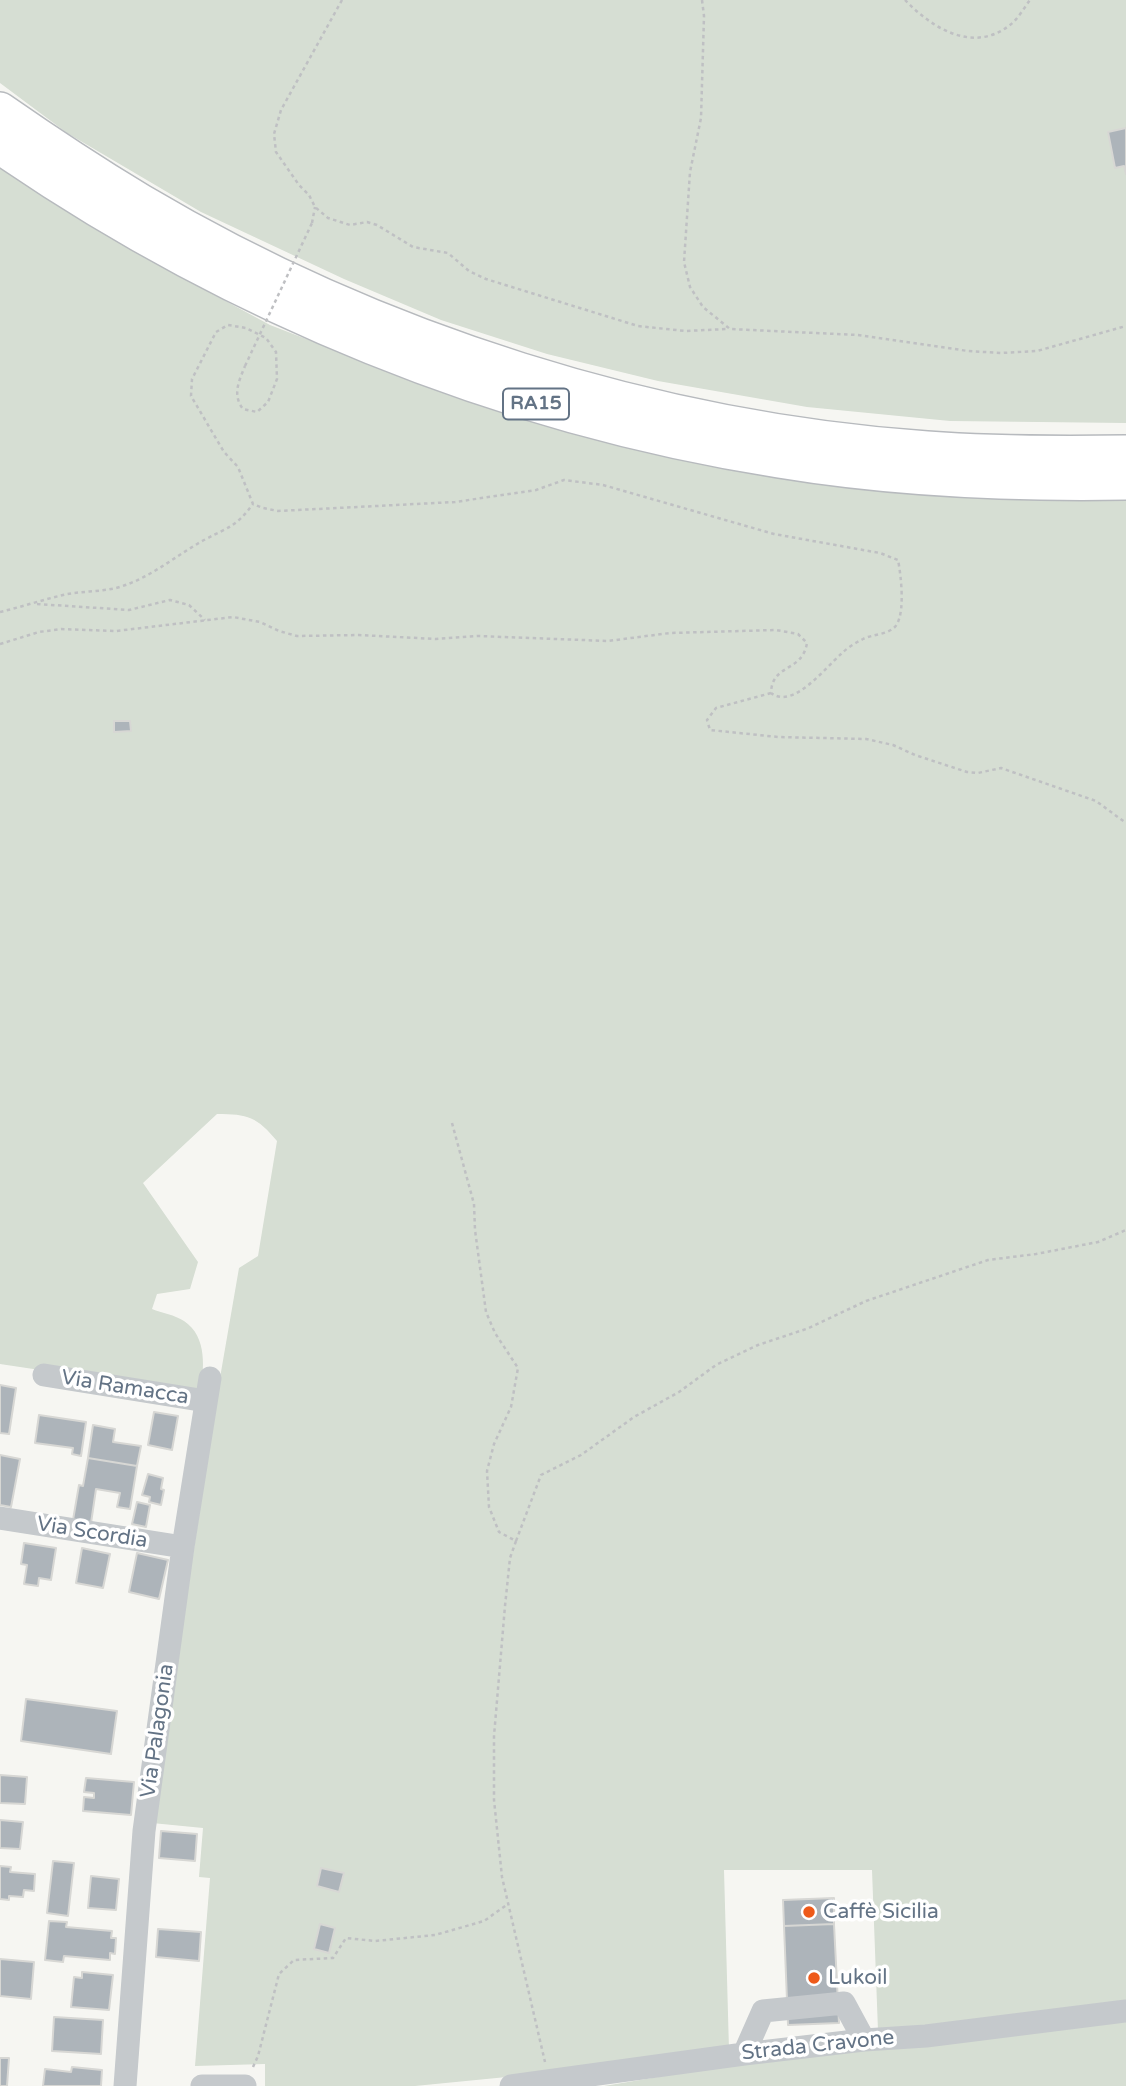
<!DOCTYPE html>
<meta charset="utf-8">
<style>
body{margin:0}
canvas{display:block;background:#f6f6f2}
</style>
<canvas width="1126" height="2086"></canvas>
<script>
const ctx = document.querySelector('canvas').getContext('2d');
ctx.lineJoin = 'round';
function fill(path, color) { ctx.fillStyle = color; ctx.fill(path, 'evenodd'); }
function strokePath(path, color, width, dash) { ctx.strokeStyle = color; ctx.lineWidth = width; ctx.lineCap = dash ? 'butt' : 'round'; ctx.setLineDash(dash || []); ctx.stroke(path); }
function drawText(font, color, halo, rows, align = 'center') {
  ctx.font = font + ' "Varela Round",sans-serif'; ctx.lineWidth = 7; ctx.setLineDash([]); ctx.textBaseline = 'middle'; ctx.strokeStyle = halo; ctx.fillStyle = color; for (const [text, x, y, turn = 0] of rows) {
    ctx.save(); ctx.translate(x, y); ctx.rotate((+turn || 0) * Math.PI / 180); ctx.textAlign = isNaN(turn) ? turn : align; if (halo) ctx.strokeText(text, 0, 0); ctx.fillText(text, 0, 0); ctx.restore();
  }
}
fill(new Path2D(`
 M0 0H1126V423L950 421 807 407 658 381 547 354 441 320 344 279 201 212 67 133 0 83Z
 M0 166 93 226 183 278 270 325 420 383 519 417 635 449 786 477 896 491 1009 499H1126V2000L878 2031 872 1870H724L729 2050 527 2075 415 2086H265V2064L195 2066 210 1878 199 1877 203 1828 152 1823 221 1372 239 1268 258 1256 277 1141C257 1117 248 1114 217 1114L143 1183 198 1262 190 1289 157 1294 152 1309C162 1313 175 1315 184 1321 208 1337 204 1370 200 1394L0 1364Z
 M1126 2022V2086H604L778 2057Z`), '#d6ded3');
const building = new Path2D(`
 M1126 128V174L1124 166 1115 168 1108 132Z
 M114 721H130L131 731 114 732Z
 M0 1385 16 1388 9 1434 0 1433Z
 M154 1412 178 1416 172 1450 148 1445Z
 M39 1415 86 1422 81 1456 72 1454 73 1448 35 1443Z
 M93 1425 115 1429 113 1442 141 1446 137 1466 88 1458Z
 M0 1455 20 1459 11 1507 0 1505Z
 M88 1458 137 1466 130 1509 117 1507 120 1493 96 1489 91 1523 73 1520 79 1485 83 1486Z
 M148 1474 163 1478 161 1489 164 1490 161 1505 149 1502 150 1497 142 1495Z
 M137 1502 150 1505 146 1527 132 1524Z
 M24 1543 56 1548 51 1580 39 1578 38 1586 24 1584 27 1565 21 1564Z
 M82 1548 110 1554 103 1588 76 1583Z
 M137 1553 168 1560 159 1599 129 1592Z
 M26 1699 117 1711 111 1754 21 1741Z
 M0 1775 27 1777 25 1804 0 1803Z
 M86 1778 134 1782 131 1815 83 1811 84 1797 94 1798V1793L84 1792Z
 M0 1820 23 1822 20 1849 0 1848Z
 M161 1831 197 1834 195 1861 159 1858Z
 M53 1861 74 1863 68 1916 47 1913Z
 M0 1866 11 1867 10 1872 35 1874 34 1891 24 1890 23 1897 9 1896V1900L0 1899Z
 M321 1868 344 1873 339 1892 317 1886Z
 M91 1876 119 1879 116 1910 88 1908Z
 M834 1898V1924L784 1926 783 1900Z
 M49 1921 67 1922 66 1927 112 1931 111 1938H116L115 1954 110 1953V1960L64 1956 63 1962 45 1960Z
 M320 1924 335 1928 329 1953 314 1949Z
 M834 1924 839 2023 788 2025 784 1926Z
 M158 1929 201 1932 199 1961 156 1957Z
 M0 1959 34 1962 31 1999 0 1996Z
 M82 1972 113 1975 109 2010 71 2007 74 1977 82 1978Z
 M54 2017 103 2020 101 2054 52 2051Z
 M0 2058H9L7 2086H0Z
 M72 2067 102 2070 101 2086H43L45 2069 71 2072Z`);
fill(building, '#adb4ba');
strokePath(building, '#d7d7d4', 2);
const highway = new Path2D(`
 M0 110C46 142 93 173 141 202 375 341 656 430 927 449 993 454 1060 454 1126 453
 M0 146C232 306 500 416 779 460 894 479 1010 484 1126 482`);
strokePath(highway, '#b7babe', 38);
strokePath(new Path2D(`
 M342 0 281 110 274 134 276 152 299 185 309 195 315 207 328 218 350 225 367 222 377 225 413 247 448 253 469 271 486 279 638 326 685 331 728 329
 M702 0 704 16 701 118 690 172 684 262 690 287 703 307 730 329 858 335 968 351 1001 353 1037 351 1126 326
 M905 0C932 28 973 54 1010 25 1018 19 1024 8 1030 0
 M312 223 315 207
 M37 604 129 610 170 600 189 605 205 620
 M0 612C21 607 42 600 63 595 80 591 99 592 116 588 150 579 176 555 206 539 229 527 237 526 253 504
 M0 644 39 632 61 629 116 631 233 617 260 622 279 631 297 636 359 635 436 639 478 636 608 641 670 633 776 630 798 634 807 643C802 673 772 663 771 693 793 710 825 668 841 654 847 648 855 643 863 639 872 634 891 635 897 624 905 610 901 575 898 560L880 553 774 534 603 485 564 480 536 490 455 502 278 511 263 508 253 504 238 467 224 452 191 396 192 379 216 332 228 325 246 328 266 338 276 352 277 379 268 402 257 412 243 409C232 395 239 381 245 366
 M771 693 716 708 707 720 710 730 778 737 866 739 893 745 915 755 967 772 978 773 1001 768 1096 801 1126 823
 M452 1123 474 1204 475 1230 486 1312 495 1333 518 1368 511 1407 494 1444 487 1471 489 1507 499 1532 516 1541 541 1475 581 1455 634 1417 679 1392 716 1365 758 1345 809 1328 866 1301 988 1260 1036 1254 1098 1242 1126 1230
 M516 1541 510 1558 505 1606 494 1736V1800L502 1877 545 2062
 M253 2067 258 2056 279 1974 294 1960 333 1958 346 1938 375 1941 435 1935 484 1921 508 1904`), '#bfc0c3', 2.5, [3.5, 3.5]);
strokePath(new Path2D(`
 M44 1375 206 1401
 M0 1518 183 1547
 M744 2054 763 2011 844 2003 864 2040
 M125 2086 144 1831 183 1547 210 1378
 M202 2086H245
 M511 2086 744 2054 864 2040 926 2036 1126 2011`), '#c5c9cc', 23);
strokePath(highway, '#fff', 35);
strokePath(new Path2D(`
 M245 366 312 223`), '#bfc0c3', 2.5, [3.5, 3.5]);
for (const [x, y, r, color] of [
 [809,1912,7,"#ee5a1a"],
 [814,1978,7,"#ee5a1a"]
]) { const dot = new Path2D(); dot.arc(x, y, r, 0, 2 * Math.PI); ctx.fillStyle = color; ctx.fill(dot); strokePath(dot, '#fff', 2.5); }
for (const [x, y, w] of [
 [536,404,66]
]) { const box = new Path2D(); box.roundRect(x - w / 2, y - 15.5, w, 31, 5); ctx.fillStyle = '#fff'; ctx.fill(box); strokePath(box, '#637385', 2); }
drawText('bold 19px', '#637385', null, [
 ["RA15",536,404]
]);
drawText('21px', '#637385', '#fff', [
 ["Via Ramacca",125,1388,9],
 ["Via Scordia",92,1533,9],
 ["Via Palagonia",158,1731,-82],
 ["Strada Cravone",818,2046,-6]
]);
drawText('21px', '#637385', '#fff', [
 ["Caffè Sicilia",823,1912],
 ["Lukoil",828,1978]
], 'left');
</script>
